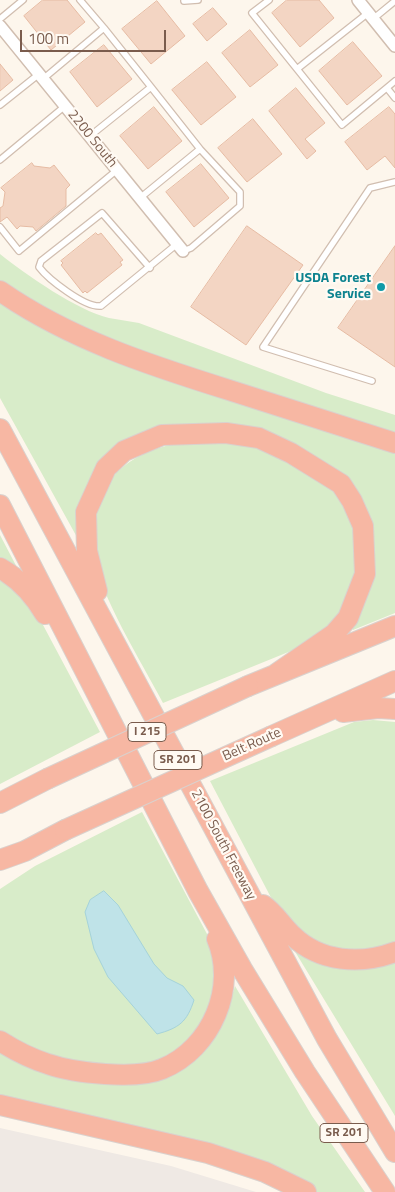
<!DOCTYPE html>
<style>
body{margin:0}
#map{position:relative;width:395px;height:1192px;overflow:hidden;background:#fdf6ec;font-family:"Titillium Web",sans-serif}
canvas{display:block}
.scale{position:absolute;left:20px;top:30px;width:146px;height:22px;box-sizing:border-box;border:2px solid #7a5c4d;border-top:0;padding-left:6px;font-size:15px;line-height:18px;white-space:nowrap;color:#7a5c4d;-webkit-text-stroke:4px #fffaf3;paint-order:stroke}
</style>
<div id="map">
<canvas width="395" height="1192"></canvas>
<div class="scale">100 m</div>
</div>
<script>
const ctx = document.querySelector('canvas').getContext('2d');
ctx.lineJoin = 'round';
function fill(path, color) { ctx.fillStyle = color; ctx.fill(path, 'evenodd'); }
function strokePath(path, color, width, dash) { ctx.strokeStyle = color; ctx.lineWidth = width; ctx.lineCap = dash ? 'butt' : 'round'; ctx.setLineDash(dash || []); ctx.stroke(path); }
function drawText(font, color, halo, rows, align = 'center') {
  ctx.font = font + ' "Titillium Web",sans-serif'; ctx.lineWidth = 4.5; ctx.setLineDash([]); ctx.textBaseline = 'middle'; ctx.strokeStyle = halo; ctx.fillStyle = color; for (const [text, x, y, turn = 0] of rows) {
    ctx.save(); ctx.translate(x, y); ctx.rotate((+turn || 0) * Math.PI / 180); ctx.textAlign = isNaN(turn) ? turn : align; if (halo) ctx.strokeText(text, 0, 0); ctx.fillText(text, 0, 0); ctx.restore();
  }
}
fill(new Path2D(`
 M0 1128 171 1166 256 1192H0Z`), '#efe9e4');
fill(new Path2D(`
 M0 254C25 274 78 311 109 318 119 320 129 321 139 323L326 393 395 415V441L115 346 0 284Z
 M0 298 297 419 395 453V613L353 630 351 624 374 566 371 528 350 486 225 430 118 452 78 539 0 398Z
 M183 442 241 443 268 450 330 482 362 537 353 601 313 642 163 703C141 661 100 596 92 551 91 543 93 533 94 525 99 473 135 451 183 442Z
 M0 535 22 577 0 564Z
 M0 576 22 592 43 625 100 732 0 784Z
 M373 720 395 722V945L355 953 313 943 278 911 210 781 354 722Z
 M142 812 215 949 219 963 206 1029 166 1065 96 1071 0 1036V889L35 866Z
 M291 945 395 957V1116Z
 M235 986 312 1116 365 1192H311L0 1103V1050L64 1077 195 1059C217 1038 227 1015 235 986Z`), '#d8ecc9');
const water = new Path2D(`
 M104 891 118 905 154 964 167 978 183 986 194 1000C187 1022 179 1028 157 1034L108 977 94 949 85 912 90 900Z`);
fill(water, '#bfe3e8');
strokePath(water, '#a5d3da', 1);
const building = new Path2D(`
 M43 0H67L85 22 51 50 24 16Z
 M287 0H319L334 18 300 47 272 13Z
 M157 1 185 36 151 64 122 29Z
 M213 8 227 24 207 41 193 24Z
 M250 30 278 65 250 87 222 53Z
 M353 42 382 76 347 105 319 71Z
 M104 45 132 79 97 107 70 72Z
 M207 62 236 97 201 125 172 90Z
 M0 64 13 80 0 91Z
 M296 88 325 123 305 139 316 151 307 159 269 111Z
 M154 107 182 141 148 169 120 136Z
 M389 107 395 114V168L385 156 367 170 345 142Z
 M253 119 282 154 247 182 218 148Z
 M32 163 34 166 50 168 54 165 70 185 66 189V206L36 231 33 227 20 226 17 229 7 217 0 222V208L3 206 5 192 1 188Z
 M201 164 229 198 194 227 166 192Z
 M247 226 303 265 246 345 191 307Z
 M96 233 98 235 101 233 123 260 120 262 122 265 87 293 85 291 83 293 61 265 63 263 61 261Z
 M395 246V367L338 328Z`);
fill(building, '#f3d5c3');
strokePath(building, '#e6bba3', 1);
const service = new Path2D(`
 M269 0 252 13 297 69
 M184 1 198 0
 M368 13 297 69 342 125 395 81
 M0 19 23 0
 M373 19 395 1
 M104 28 151 87
 M43 79 104 28 80 0
 M387 88 395 98
 M0 105 39 74
 M90 136 151 87 200 149 140 198
 M0 160 65 106
 M0 227 19 251 117 170
 M183 251 191 248 240 206V192L200 149
 M150 268 102 213 41 261 39 267C48 279 85 308 101 306L177 244
 M372 381 263 347 370 188 395 182`);
const minor = new Path2D(`
 M358 0 395 46
 M0 26 183 251`);
const motorway = new Path2D(`
 M0 291C69 339 149 365 229 390 284 408 340 425 395 443
 M0 429 327 1039 395 1152
 M0 505 198 891 242 969 305 1072 385 1192
 M0 568C19 579 34 595 45 614
 M97 591 87 551 86 512 106 468 124 451 162 435 226 433 259 438 291 453 341 484 352 501 363 526 365 574 348 618 334 634 276 674
 M248 686 395 626
 M343 712 378 708 395 709
 M272 736 395 681
 M0 803 47 779
 M0 860 25 851 65 830
 M263 905C275 913 282 926 293 936 320 962 360 965 395 952
 M0 1041C14 1050 32 1059 48 1064 74 1073 136 1080 162 1069 187 1059 206 1038 216 1014 226 990 227 963 217 939
 M0 1105 208 1153 265 1172 306 1192`);
strokePath(service, '#d1beb0', 8);
strokePath(minor, '#d1beb0', 14);
strokePath(motorway, '#dad1cd', 22);
strokePath(service, '#fff', 5.5);
strokePath(minor, '#fff', 11);
strokePath(motorway, '#f7b7a3', 20);
const motorwayBridge = new Path2D(`
 M47 779 248 686
 M65 830 272 736`);
strokePath(motorwayBridge, '#dad1cd', 22, []);
strokePath(motorwayBridge, '#f7b7a3', 20);
for (const [x, y, r, color] of [
 [381,287,5,"#0f9aa8"]
]) { const dot = new Path2D(); dot.arc(x, y, r, 0, 2 * Math.PI); ctx.fillStyle = color; ctx.fill(dot); strokePath(dot, '#fffaf3', 2); }
for (const [x, y, w] of [
 [147,732,38],
 [178,760,48],
 [344,1133,48]
]) { const box = new Path2D(); box.roundRect(x - w / 2, y - 9.5, w, 19, 4); ctx.fillStyle = '#fffaf3'; ctx.fill(box); strokePath(box, '#7a5c4d', 1); }
drawText('bold 12px', '#7a5c4d', null, [
 ["I 215",147,732],
 ["SR 201",178,760],
 ["SR 201",344,1133]
]);
drawText('14px', '#7a5c4d', '#fffaf3', [
 ["2200 South",92,139,51],
 ["Belt Route",252,745,-24],
 ["2100 South Freeway",223,845,62]
]);
drawText('bold 14px', '#0d838f', '#fffaf3', [
 ["USDA Forest",371,279],
 ["Service",371,295]
], 'right');
</script>
